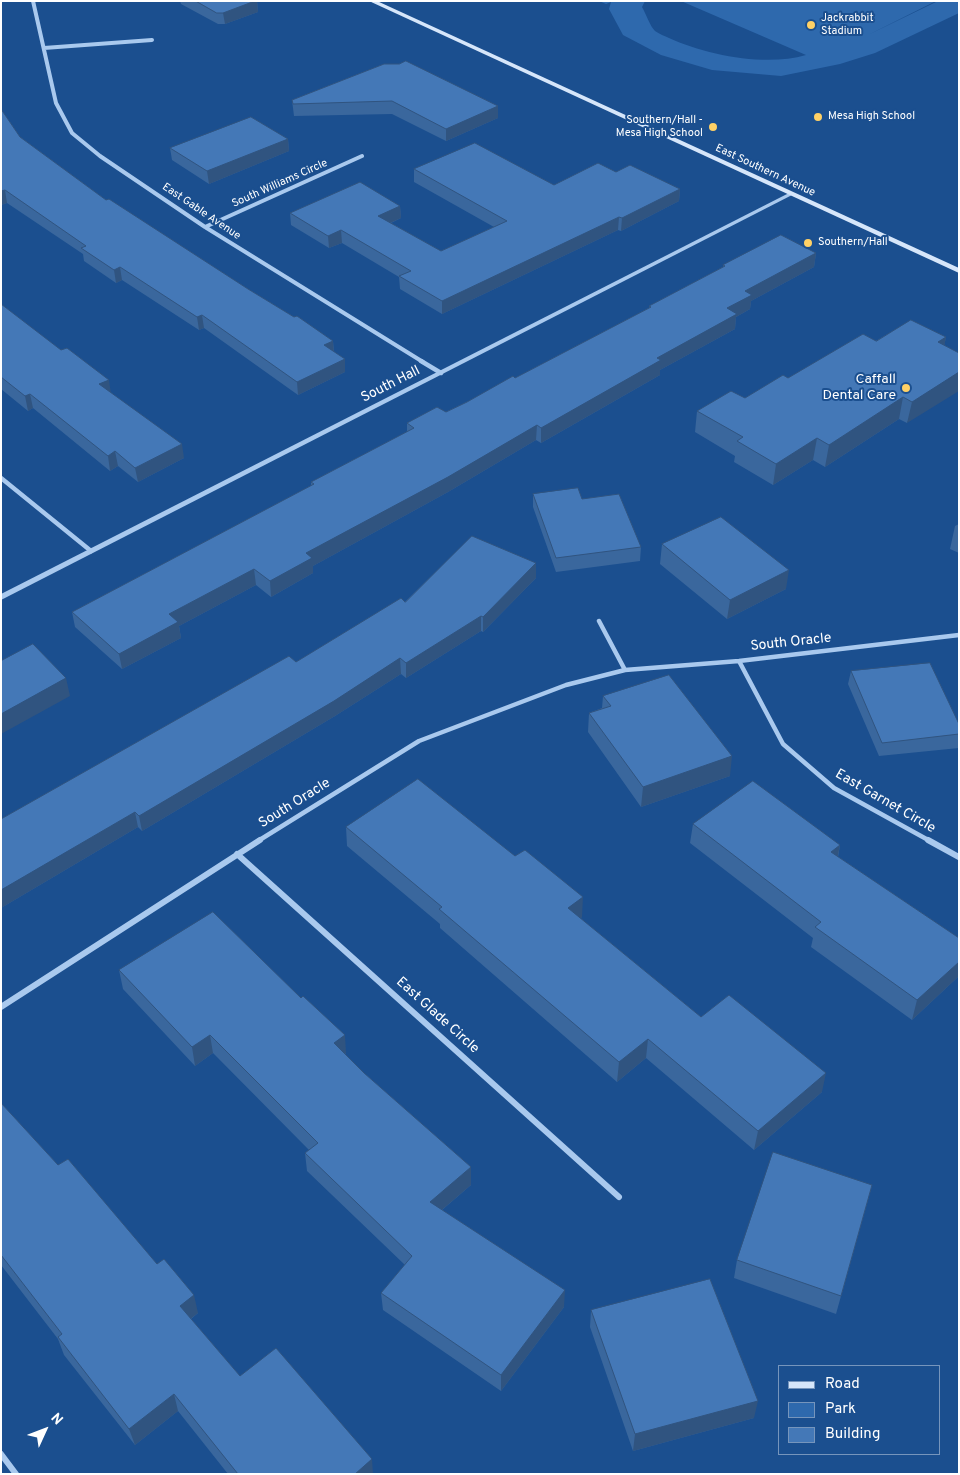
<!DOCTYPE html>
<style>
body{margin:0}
#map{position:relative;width:960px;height:1475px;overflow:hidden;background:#1b4f8f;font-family:Overpass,sans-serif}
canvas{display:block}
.frame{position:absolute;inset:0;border:2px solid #fff;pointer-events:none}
.legend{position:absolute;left:778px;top:1365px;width:162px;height:90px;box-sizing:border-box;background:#1b4f8f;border:1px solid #7695bc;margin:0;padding:6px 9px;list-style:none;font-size:15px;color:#fff}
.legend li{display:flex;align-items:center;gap:10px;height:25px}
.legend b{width:25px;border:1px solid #7695bc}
.north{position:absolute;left:20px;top:1405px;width:50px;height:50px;-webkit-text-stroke:4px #1b4f8f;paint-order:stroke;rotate:47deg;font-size:14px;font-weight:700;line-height:20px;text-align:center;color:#fff}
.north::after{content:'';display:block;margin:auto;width:18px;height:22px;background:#fff;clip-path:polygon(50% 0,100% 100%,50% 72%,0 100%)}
</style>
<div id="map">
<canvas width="960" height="1475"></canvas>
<div class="frame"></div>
<ul class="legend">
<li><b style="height:6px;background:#d6e6fa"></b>Road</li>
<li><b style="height:14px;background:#2e69ad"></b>Park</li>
<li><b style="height:14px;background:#4478b7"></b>Building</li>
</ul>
<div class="north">N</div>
</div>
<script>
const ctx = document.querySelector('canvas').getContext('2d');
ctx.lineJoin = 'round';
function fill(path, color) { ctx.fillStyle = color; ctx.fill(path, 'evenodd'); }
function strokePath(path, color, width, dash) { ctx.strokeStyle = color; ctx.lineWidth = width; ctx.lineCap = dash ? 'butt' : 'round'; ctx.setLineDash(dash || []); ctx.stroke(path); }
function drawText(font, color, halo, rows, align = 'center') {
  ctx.font = font + ' Overpass,sans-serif'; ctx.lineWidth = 4; ctx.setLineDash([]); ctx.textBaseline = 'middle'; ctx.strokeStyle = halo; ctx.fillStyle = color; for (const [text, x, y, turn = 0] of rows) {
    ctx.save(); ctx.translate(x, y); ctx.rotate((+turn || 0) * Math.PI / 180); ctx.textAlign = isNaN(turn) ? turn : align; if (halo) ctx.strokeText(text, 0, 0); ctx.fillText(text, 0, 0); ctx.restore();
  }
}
fill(new Path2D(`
 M599 1H645L642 7C646 14 650 26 655 31 659 34 665 36 669 38 706 55 766 67 806 55L681 1H936L868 35 938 1H959V13L875 53 840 64 781 76 712 70 661 55 623 35 609 9 611 2 606 4Z`), '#2e69ad');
strokePath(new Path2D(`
 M33 1 56 103 72 133 100 156 205 227 423 362
 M44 48 152 40
 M205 227 362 156`), '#a9c9ee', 4);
strokePath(new Path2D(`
 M421 361 441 373
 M1 478 91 551
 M599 621 625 670
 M739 661 783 744 834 788 930 841
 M258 841 419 741 566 685 625 670 739 661 959 635`), '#a9c9ee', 4.5);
strokePath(new Path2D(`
 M928 840 959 857
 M237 854 619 1197
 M1 1007 260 840
 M1 1454 16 1474`), '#a9c9ee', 6);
fill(new Path2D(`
 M789 193 794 194 1 600V594Z`), '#a9c9ee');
fill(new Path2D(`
 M369 1H377L959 268V273Z`), '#d6e6fa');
fill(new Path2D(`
 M180 1H257L258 12 225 24H218L181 4Z
 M384 64 498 106V118L446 141 392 114 294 116 292 100Z
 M1 109 20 137 106 200 248 289 333 341 334 352 345 372 298 395 204 328 199 330 122 280 116 283 84 261 83 254 7 203 1 205Z
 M288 139 289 151 209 184 172 160 170 148Z
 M414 169 554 185 616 172 680 189 679 201 621 231 618 230 442 314 400 289 399 277 342 243 329 248 291 225 290 213 400 206 401 218 391 223 441 251 494 227 414 182Z
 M816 253 814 267 751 301 750 309 736 317 735 329 660 370V375L541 443 536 440 448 492 313 566V573L271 597 256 585 179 626 181 638 122 669 75 627 72 612 311 486V482L407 432V423L446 412 515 378 649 308V306L723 267V265Z
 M1 304 111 393 184 458 138 482 118 466 110 471 33 408 28 411 1 389Z
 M946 337 944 346 907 423 899 419 825 467 813 460 773 485 734 462 735 456 695 432 697 411 745 398 788 378 876 341Z
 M533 494 582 499 641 547 640 561 556 572 533 507Z
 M959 524V553L950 549 955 526Z
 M662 544 786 589 727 619 660 564Z
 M536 563V578L483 632 481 631 406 678 401 674 335 716 142 831 138 827 1 908 296 662 405 602Z
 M851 671 959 724V748L879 756 848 684Z
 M603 696 730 776 641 807 588 732 589 713 602 708Z
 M693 824 840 845 838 857 959 938V976L912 1020 811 947 813 938 690 843Z
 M346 827 582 917 580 918 701 1017 822 1092 754 1150 646 1058 617 1082 440 928V924L347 846Z
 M119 970 346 1053 345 1054 364 1073 471 1167V1185L442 1210 564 1307 501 1391 383 1310 381 1293 405 1265 307 1171 305 1153 309 1150 213 1053 195 1066 123 989Z
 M1 1103 58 1165 198 1313 191 1319 240 1376 373 1474H228L178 1411 135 1445 64 1355 58 1339 1 1265Z
 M872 1185 836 1314 734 1278 737 1260Z
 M591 1310 754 1418 633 1451 590 1327Z`), '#3a679d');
fill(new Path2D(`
 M255 1H257L258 12 225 24 223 13Z
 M498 106V118L446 141V129Z
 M288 139 289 151 209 184 207 171Z
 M680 189 679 201 621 231 622 218Z
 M5 190 7 203 1 205V191Z
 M400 206 401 218 379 228 378 216Z
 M619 217 618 230 442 314V301Z
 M341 230 342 243 329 248 328 236Z
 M816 253 814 267 751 301 750 309 736 317 735 329 660 370V375L541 443V428L657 358 727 308 745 291Z
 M120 267 122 280 116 283 114 270Z
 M202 315 204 328 199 330 197 317Z
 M946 337 942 359 938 342Z
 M333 341 334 354 324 345Z
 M345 359V372L298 395 297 382Z
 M959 372V391L907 423 912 402Z
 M109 380 111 394 99 384Z
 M30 394 33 408 28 411 25 396Z
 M903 397 899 419 825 467 829 445Z
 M537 425 536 440 448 492 313 566V573L271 597 270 581 306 553Z
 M817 438 813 460 773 485 776 464Z
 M182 444 184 458 138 482 135 468Z
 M115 451 118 466 110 471 108 456Z
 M536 563V578L483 632V617Z
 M254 569 256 585 179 626 181 638 122 669 119 654 169 614Z
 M789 570 786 589 727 619 730 600Z
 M481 616V631L406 678V663Z
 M400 658 401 674 335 716 142 831 139 816Z
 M66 678 70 696 1 734V714Z
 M732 756 730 776 641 807 643 787Z
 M135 812 138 827 1 908V890Z
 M840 845 836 864 831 852Z
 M583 897 582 917 567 928 568 908Z
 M959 962V976L912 1020 917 1000Z
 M210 1035 213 1053 195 1066 192 1047Z
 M345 1035 346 1053 335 1061 334 1043Z
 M648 1039 646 1058 617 1082 619 1062Z
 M826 1073 822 1092 754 1150 758 1131Z
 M471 1167V1185L430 1220V1202Z
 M565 1290 564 1307 501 1391V1375Z
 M194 1295 198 1313 184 1324 180 1306Z
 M174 1394 178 1411 135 1445 129 1429Z
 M758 1401 754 1418 633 1451 635 1434Z
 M372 1459 373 1474H355Z`), '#305480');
const building = new Path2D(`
 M196 1H255L223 13H217Z
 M406 61 498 106 446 129 392 101 293 104 292 100 384 64H399Z
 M1 109 20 137 106 200 109 199 248 289 294 317 297 316 333 341 324 345 345 359 297 382 202 315 197 317 120 267 114 270 81 248 86 246 5 190 1 191Z
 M251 117 288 139 207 171 170 148Z
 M475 143 554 185 598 163 616 172 630 165 680 189 622 218 619 217 442 301 399 276 411 271 341 230 328 236 290 213 360 182 400 206 378 216 441 251 507 221 414 169Z
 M781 235 816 253 745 291 752 295 727 308 737 314 657 358 661 360 541 428 537 425 448 477 306 553 312 558 270 581 254 569 169 614 178 622 119 654 72 612 314 484 311 482 414 428 407 423 437 407 446 412 467 402 513 376 515 378 651 307 649 306 725 266 723 265Z
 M1 304 61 350 67 348 109 380 99 384 182 444 135 468 115 451 108 456 30 394 25 396 1 377Z
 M911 320 946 337 938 342 959 353V372L912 402 903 397 829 445 817 438 776 464 737 441 743 437 697 411 731 391 745 398 783 375 788 378 863 334 876 341Z
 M578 488 582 499 619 494 641 547 556 558 533 494Z
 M721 517 789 570 730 600 662 544Z
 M472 536 536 563 483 617 481 616 406 663 400 658 334 701 139 816 135 812 1 890V819L289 656 296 662 401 598 405 602Z
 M33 644 66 678 1 714V661Z
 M930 663 959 724V734L882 743 851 671Z
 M669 675 732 756 643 787 589 713 611 706 603 696Z
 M418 779 515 856 525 850 583 897 568 908 701 1017 729 995 826 1073 758 1131 648 1039 619 1062 439 909 442 907 346 827Z
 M753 781 840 845 831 852 959 938V962L917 1000 815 927 821 922 693 824Z
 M213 912 301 998 303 996 345 1035 334 1043 364 1073 471 1167 430 1202 565 1290 501 1375 381 1293 412 1256 305 1153 318 1143 210 1035 192 1047 119 970Z
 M1 1103 58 1165 68 1159 157 1264 164 1259 194 1295 180 1306 240 1376 276 1348 372 1459 355 1474H238L174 1394 129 1429 58 1337 62 1334 1 1255Z
 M773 1152 872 1185 841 1296 737 1260Z
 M710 1279 758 1401 635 1434 591 1310Z`);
fill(building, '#4478b7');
strokePath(building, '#305480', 1);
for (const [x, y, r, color] of [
 [811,25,5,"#ffd166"],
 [818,117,5,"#ffd166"],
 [713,127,5,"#ffd166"],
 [808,243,5,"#ffd166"],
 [906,388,5,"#ffd166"]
]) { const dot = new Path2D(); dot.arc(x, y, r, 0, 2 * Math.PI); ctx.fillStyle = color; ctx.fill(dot); strokePath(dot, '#1b4f8f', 2); }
drawText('11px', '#fff', '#1b4f8f', [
 ["Jackrabbit",821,19],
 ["Stadium",821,32],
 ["Mesa High School",828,117],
 ["Southern/Hall -",703,121,"right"],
 ["Mesa High School",703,134,"right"],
 ["Southern/Hall",818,243]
], 'left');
drawText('11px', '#fff', '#1b4f8f', [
 ["East Southern Avenue",765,171,25],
 ["South Williams Circle",280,184,-24],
 ["East Gable Avenue",201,212,34]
]);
drawText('14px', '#fff', '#1b4f8f', [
 ["Caffall",896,380],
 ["Dental Care",896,396]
], 'right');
drawText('14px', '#fff', '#1b4f8f', [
 ["South Hall",391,385,-27],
 ["South Oracle",791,643,-6],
 ["East Garnet Circle",885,802,30],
 ["South Oracle",295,804,-32],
 ["East Glade Circle",437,1016,42]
]);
</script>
